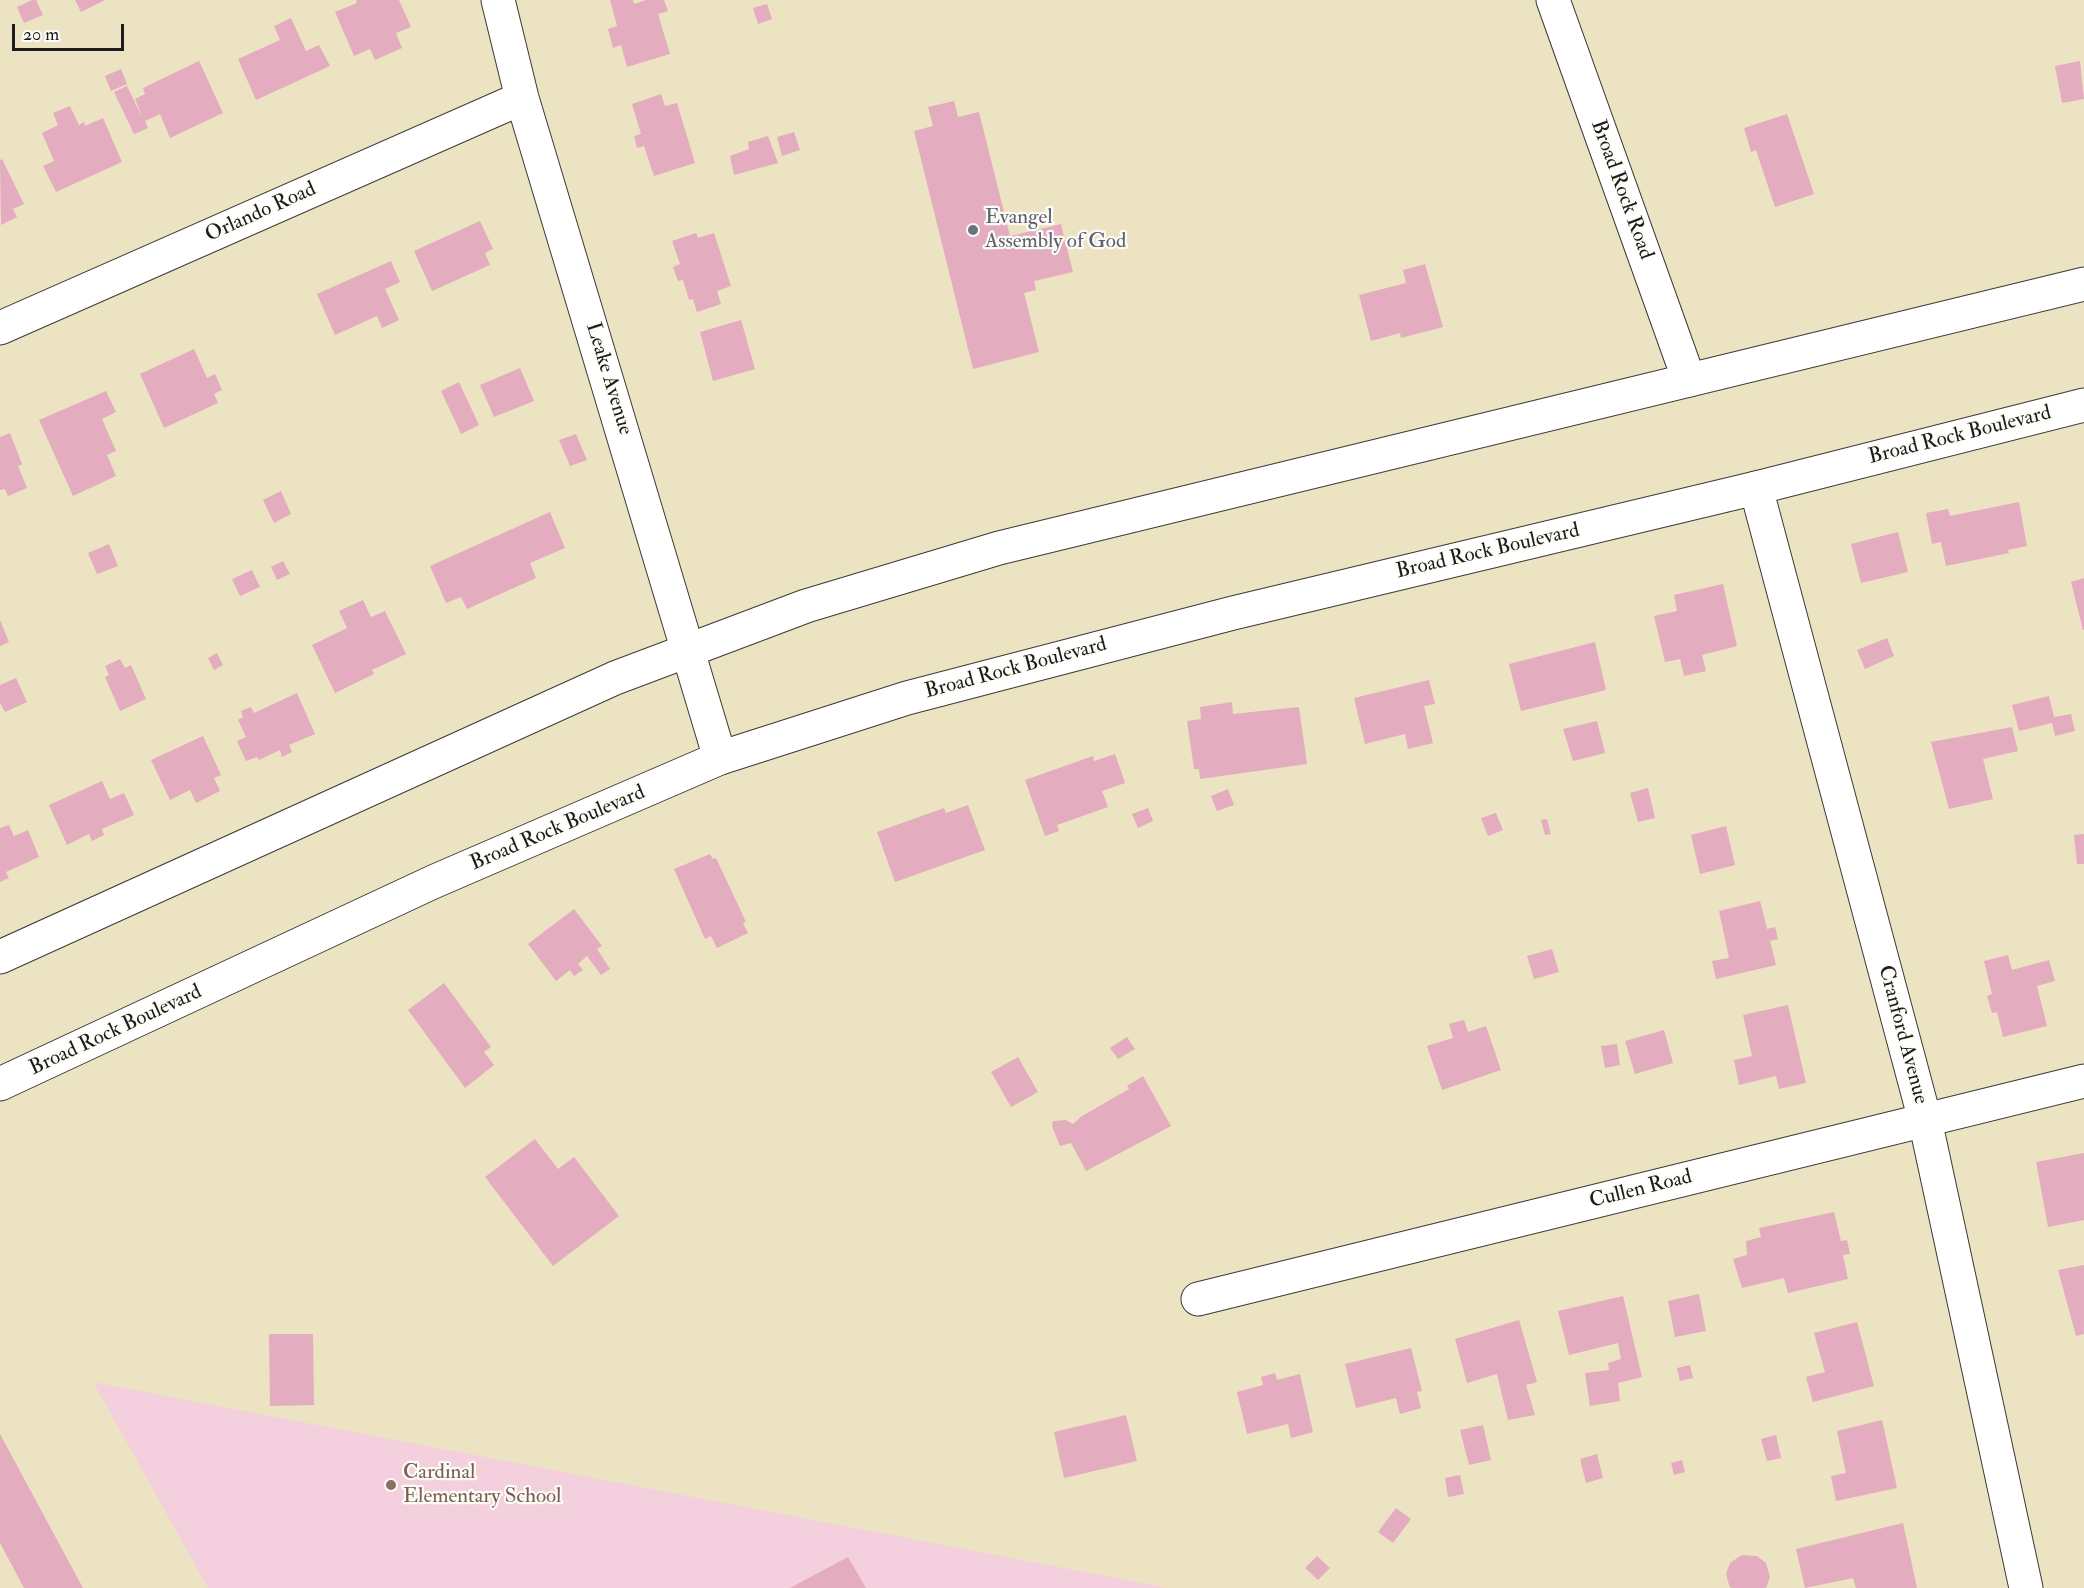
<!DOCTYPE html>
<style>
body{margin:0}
#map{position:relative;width:2084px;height:1588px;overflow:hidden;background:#ece3c2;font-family:"IM FELL Double Pica",serif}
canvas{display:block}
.scale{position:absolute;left:12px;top:24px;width:112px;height:27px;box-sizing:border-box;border:3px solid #1c1c1c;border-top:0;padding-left:8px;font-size:18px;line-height:21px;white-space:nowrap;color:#1c1c1c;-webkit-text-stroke:4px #fdfcf7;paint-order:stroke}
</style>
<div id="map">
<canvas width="2084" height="1588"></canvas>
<div class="scale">20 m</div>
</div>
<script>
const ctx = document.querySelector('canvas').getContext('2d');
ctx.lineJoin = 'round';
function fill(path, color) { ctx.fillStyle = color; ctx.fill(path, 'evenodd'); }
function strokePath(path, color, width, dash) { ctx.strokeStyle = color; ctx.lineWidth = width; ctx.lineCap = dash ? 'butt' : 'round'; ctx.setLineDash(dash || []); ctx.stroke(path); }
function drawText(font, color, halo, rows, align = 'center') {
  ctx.font = font + ' "IM FELL Double Pica",serif'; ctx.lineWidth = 4.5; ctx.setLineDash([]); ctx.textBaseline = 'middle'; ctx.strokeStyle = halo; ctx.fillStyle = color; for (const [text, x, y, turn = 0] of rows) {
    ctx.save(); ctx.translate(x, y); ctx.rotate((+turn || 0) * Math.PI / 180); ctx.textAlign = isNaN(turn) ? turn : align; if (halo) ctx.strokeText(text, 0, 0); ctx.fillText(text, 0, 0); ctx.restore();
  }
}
fill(new Path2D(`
 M93 1382 1168 1588H208Z`), '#f4cfdd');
fill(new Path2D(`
 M32 0H36L43 15 24 23 17 7Z
 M75 0H105L81 12Z
 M356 0H399L411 27 396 33 402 48 375 60 370 49 354 56 335 12 357 3Z
 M610 0H633L634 4 646 0H664L668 11 658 14 670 54 627 67 621 45 613 48 608 29 617 26Z
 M767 4 772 19 758 24 753 8Z
 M291 18 306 51 319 45 330 66 256 100 238 59 280 40 274 26Z
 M199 61 223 113 170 138 160 114 145 121 148 128 134 134 114 92 127 86 143 119 135 99 145 94 143 88Z
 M2080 61 2084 99 2062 103 2055 66Z
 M121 69 127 84 111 91 105 76Z
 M661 94 665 106 677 103 695 163 654 176 644 146 637 148 634 136 641 134 632 104Z
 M954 101 958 117 979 112 1010 236 1061 224 1073 272 1034 281 1036 290 1024 293 1039 352 973 369 914 131 933 126 928 107Z
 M70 106 79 125 84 122 85 126 103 118 122 162 56 192 43 166 54 161 42 133 58 125 53 113Z
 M1787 114 1814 194 1775 207 1756 150 1751 152 1744 128Z
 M794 132 800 150 782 156 777 137Z
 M768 136 778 163 734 175 730 156 749 149 748 142Z
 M2 159 24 204 13 209 17 217 1 225 0 160Z
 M480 221 493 249 485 253 490 265 432 291 414 251Z
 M696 233 698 238 714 233 731 286 717 291 721 304 697 312 693 299 689 300 683 280 678 281 673 267 680 264 672 241Z
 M391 261 400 282 385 289 399 320 382 328 377 316 335 335 317 294Z
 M1425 264 1443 327 1401 338 1400 333 1371 341 1359 295 1406 283 1403 270Z
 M741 320 755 369 713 381 700 332Z
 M194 349 207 378 215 374 222 390 214 394 218 403 164 428 140 374Z
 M520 368 534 401 494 417 480 385Z
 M459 382 479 425 461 434 441 391Z
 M106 391 116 412 102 419 116 451 107 455 116 476 73 496 39 420Z
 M10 433 22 464 18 466 27 488 8 496 5 489 0 490V437Z
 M576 434 587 460 570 466 559 440Z
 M281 491 291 514 274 523 263 500Z
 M2019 502 2027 546 2008 550 2009 553 1946 566 1941 542 1932 544 1926 513 1948 509 1950 516Z
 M550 512 565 548 530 563 536 578 467 609 461 597 446 603 430 566Z
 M1898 532 1908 572 1861 583 1851 544Z
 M109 544 118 566 97 574 88 553Z
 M283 561 290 574 277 580 271 567Z
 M252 570 260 587 240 596 232 579Z
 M2084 578V630H2083L2071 582Z
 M1723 584 1737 646 1702 655 1706 671 1684 676 1680 659 1665 662 1654 616 1677 611 1674 595Z
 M363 600 371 617 385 611 406 654 372 670 374 674 335 693 312 645 347 628 339 611Z
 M0 620 9 642 0 646Z
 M1887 638 1894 656 1865 669 1857 650Z
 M1595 642 1606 690 1521 711 1509 664Z
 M217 653 223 665 214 670 208 658Z
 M120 659 125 668 131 665 146 699 120 711 105 677 109 675 105 666Z
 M16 678 27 702 5 712 0 703V685Z
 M1429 680 1435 704 1424 706 1433 743 1408 749 1405 734 1365 744 1354 698Z
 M297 693 315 734 289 745 292 752 282 757 280 750 259 760 257 757 246 761 237 741 246 737 238 720 243 717 241 711 251 707 254 713Z
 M2049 696 2054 717 2071 714 2075 731 2055 736 2052 723 2019 731 2012 705Z
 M1232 702 1233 714 1299 707 1307 764 1200 779 1199 769H1194L1187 721 1201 719 1200 707Z
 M1597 721 1605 753 1573 761 1563 729Z
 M2012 727 2018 751 1983 759 1993 799 1949 809 1931 742Z
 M203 736 221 775 214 778 220 791 196 803 190 790 170 800 151 760Z
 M1115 754 1125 783 1102 791 1108 807 1057 825 1059 831 1045 836 1025 780 1093 756 1094 761Z
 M102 781 110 799 124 793 134 815 102 829 104 835 92 841 89 834 67 845 49 805Z
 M1648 788 1655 818 1638 822 1630 793Z
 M1228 789 1234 805 1217 811 1211 796Z
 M968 805 985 850 895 882 877 832 944 808 946 813Z
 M1148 808 1153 821 1138 828 1132 814Z
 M1496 813 1503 830 1488 836 1481 818Z
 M1547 819 1551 834 1545 835 1541 820Z
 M9 825 14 836 28 830 39 857 6 872 9 878 0 882V828Z
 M1726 826 1735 865 1700 874 1691 835Z
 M2084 834V864H2077L2074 835Z
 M710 854 713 859 716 858 746 922 743 923 748 933 717 948 711 936 705 939 674 869Z
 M1760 901 1767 929 1775 927 1778 939 1770 941 1776 965 1716 979 1712 961 1729 958 1719 911Z
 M574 909 602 946 597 949 610 969 601 975 587 956 578 964 583 970 574 976 570 970 556 981 528 944Z
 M1552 949 1559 972 1534 979 1527 956Z
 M2008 955 2012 970 2049 960 2055 981 2037 986 2047 1026 2003 1037 1997 1012 1992 1013 1987 996 1992 994 1984 961Z
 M444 983 491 1047 484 1052 494 1065 465 1088 408 1010Z
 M1788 1005 1806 1083 1779 1089 1776 1076 1739 1085 1734 1060 1752 1056 1743 1015Z
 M1464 1020 1468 1032 1486 1026 1501 1070 1442 1090 1427 1046 1453 1038 1449 1024Z
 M1664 1030 1673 1063 1635 1074 1625 1041Z
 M1127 1037 1135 1049 1118 1059 1110 1048Z
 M1617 1044 1620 1065 1605 1068 1601 1046Z
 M1018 1057 1038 1092 1011 1107 991 1072Z
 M1143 1076 1171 1126 1086 1171 1071 1143 1060 1146 1052 1126 1053 1121 1066 1120 1073 1124 1082 1116 1129 1089 1127 1086Z
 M535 1139 558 1169 574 1157 619 1216 553 1266 485 1177Z
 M2084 1153V1220L2048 1227 2036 1162Z
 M1834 1212 1841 1241 1847 1240 1850 1254 1843 1255 1848 1279 1788 1293 1784 1278 1742 1288 1733 1259 1747 1255 1746 1241 1761 1237 1759 1228Z
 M2084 1265V1334L2076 1336 2058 1270Z
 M1699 1294 1706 1331 1675 1337 1668 1301Z
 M1623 1296 1642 1377 1618 1383 1620 1401 1590 1406 1585 1373 1609 1370 1608 1363 1621 1359 1618 1343 1569 1355 1558 1311Z
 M1519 1320 1537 1382 1526 1385 1535 1415 1508 1420 1497 1374 1467 1383 1455 1339Z
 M1857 1322 1874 1386 1813 1402 1806 1377 1825 1372 1814 1333Z
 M269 1334H313L314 1405 270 1406Z
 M1411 1348 1422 1391 1417 1392 1421 1408 1400 1414 1396 1398 1356 1408 1345 1364Z
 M1690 1365 1693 1378 1680 1381 1677 1368Z
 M1275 1373 1277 1380 1300 1374 1313 1432 1291 1438 1288 1424 1247 1434 1237 1392 1263 1385 1261 1377Z
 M1126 1415 1137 1461 1064 1478 1054 1432Z
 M1882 1420 1897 1488 1836 1501 1831 1476 1846 1473 1837 1431Z
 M1483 1425 1491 1460 1469 1465 1460 1430Z
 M0 1434 83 1588H24L0 1543Z
 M1776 1435 1781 1458 1767 1461 1761 1439Z
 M1597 1454 1603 1478 1586 1483 1580 1459Z
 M1682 1460 1685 1472 1674 1475 1671 1463Z
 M1460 1475 1464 1494 1448 1497 1445 1478Z
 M1396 1508 1411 1519 1393 1543 1378 1532Z
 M1903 1523 1917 1588H1856L1853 1578 1805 1588 1796 1549Z
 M1742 1555 1757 1556 1766 1563 1770 1577 1766 1588H1731L1729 1585 1726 1574 1730 1563Z
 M1317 1556 1330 1568 1318 1580 1305 1568Z
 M848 1557 866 1588H790Z`), '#e4acbf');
const street = new Path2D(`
 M498 0 522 98 720 758
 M1553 0 1689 380
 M0 328 522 98
 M1756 488 1925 1120 2026 1588
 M1198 1299 2084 1081`);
const primary = new Path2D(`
 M0 957 615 678 806 606 999 548 2084 284
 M0 1084 433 882 720 758 907 698 1233 613 1756 488 2084 405`);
strokePath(street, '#3b3a35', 35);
strokePath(primary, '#3b3a35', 35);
strokePath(street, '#fff', 33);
strokePath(primary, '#fff', 33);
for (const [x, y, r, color] of [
 [973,230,6,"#6b7280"],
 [391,1485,6,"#8d6e63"]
]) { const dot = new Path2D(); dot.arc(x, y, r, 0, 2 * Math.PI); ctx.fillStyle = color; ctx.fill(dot); strokePath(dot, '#fdfcf7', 2); }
drawText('21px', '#1c1c1c', '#fdfcf7', [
 ["Broad Rock Road",1621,190,70],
 ["Orlando Road",261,213,-24],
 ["Leake Avenue",608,379,73],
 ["Broad Rock Boulevard",1960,436,-14],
 ["Broad Rock Boulevard",1488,552,-13],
 ["Broad Rock Boulevard",1016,669,-15],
 ["Broad Rock Boulevard",558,829,-23],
 ["Broad Rock Boulevard",116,1031,-25],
 ["Cranford Avenue",1902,1035,75],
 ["Cullen Road",1641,1190,-14]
]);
drawText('21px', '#5b616d', '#fdfcf7', [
 ["Evangel",985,218],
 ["Assembly of God",985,242]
], 'left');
drawText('21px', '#785e54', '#fdfcf7', [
 ["Cardinal",403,1473],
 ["Elementary School",403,1497]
], 'left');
</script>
